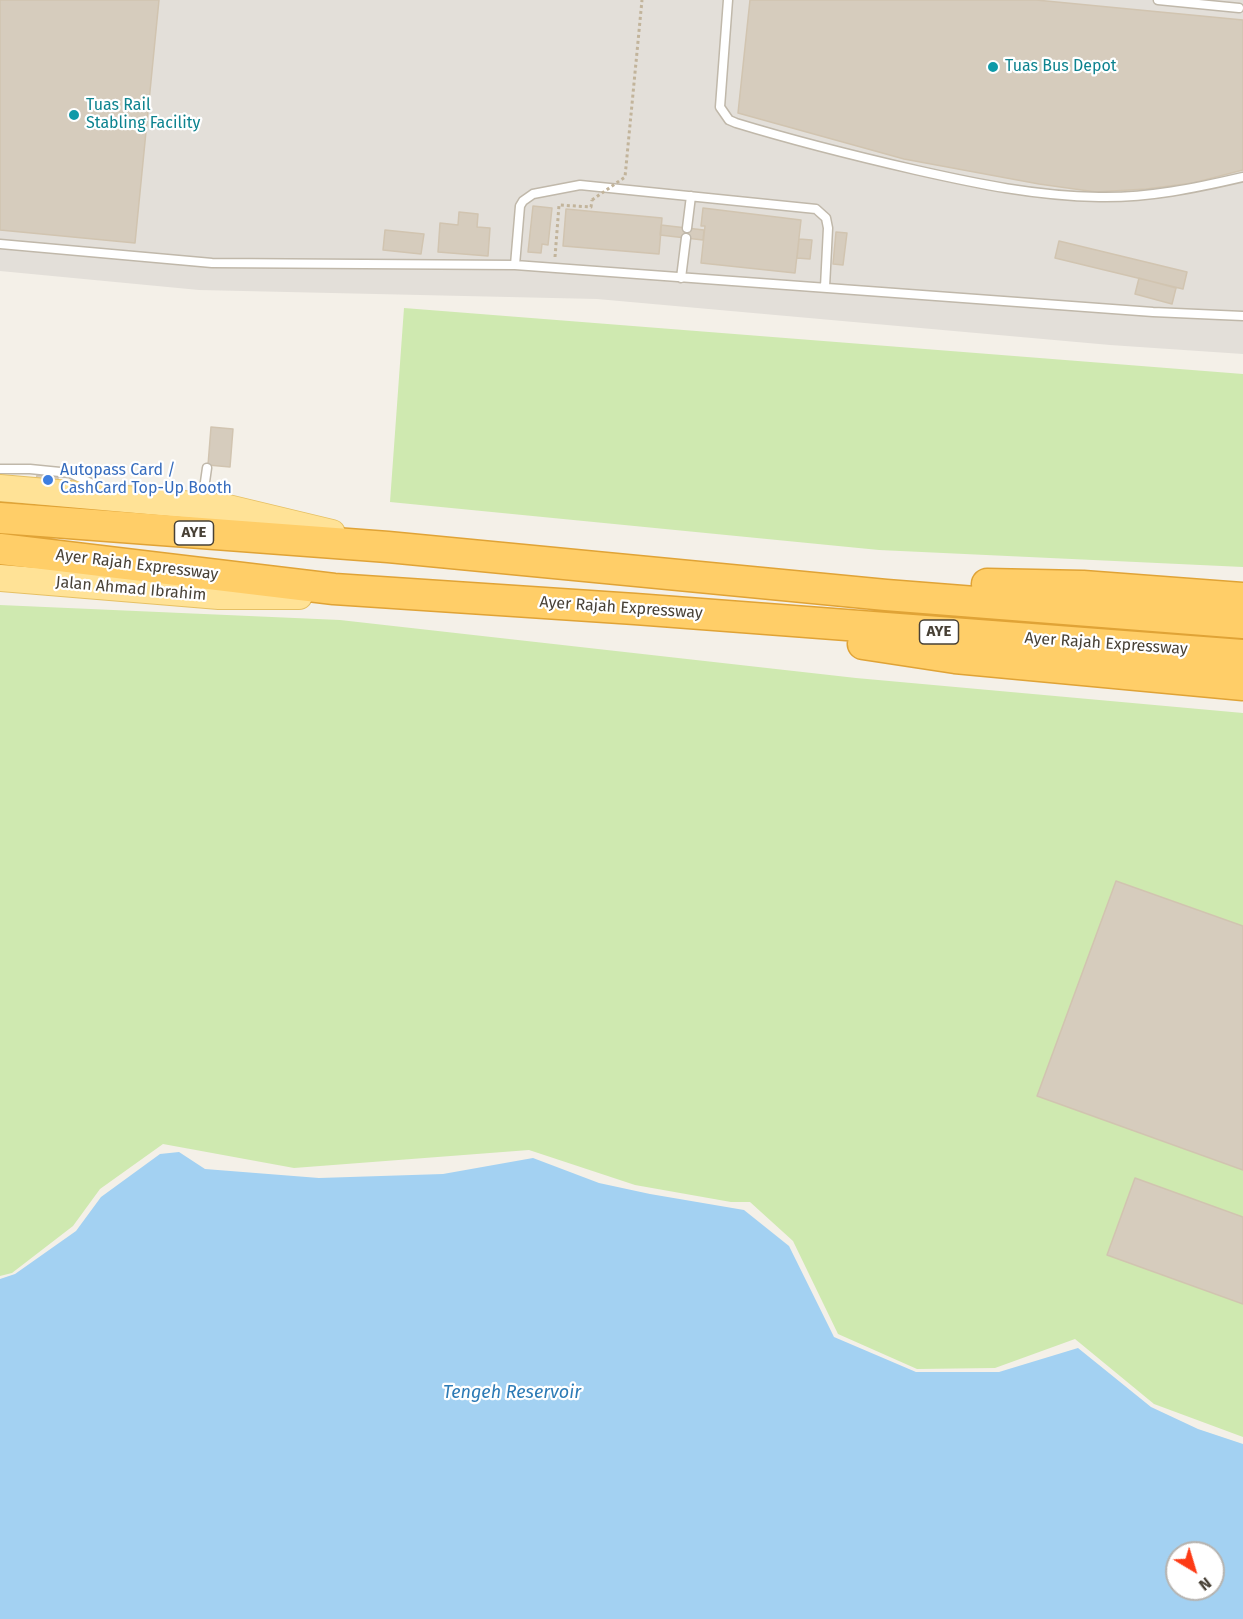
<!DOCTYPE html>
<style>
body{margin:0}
#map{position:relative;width:1243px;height:1619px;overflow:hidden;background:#f4f0e8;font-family:"Fira Sans",sans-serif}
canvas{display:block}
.north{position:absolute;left:1165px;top:1541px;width:60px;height:60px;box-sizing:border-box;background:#fff;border:2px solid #b6b3af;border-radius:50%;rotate:142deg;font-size:16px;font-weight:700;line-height:24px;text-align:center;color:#484136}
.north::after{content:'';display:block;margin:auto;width:21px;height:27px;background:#fd3b16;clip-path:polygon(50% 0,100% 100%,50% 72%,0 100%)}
</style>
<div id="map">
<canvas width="1243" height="1619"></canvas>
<div class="north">N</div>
</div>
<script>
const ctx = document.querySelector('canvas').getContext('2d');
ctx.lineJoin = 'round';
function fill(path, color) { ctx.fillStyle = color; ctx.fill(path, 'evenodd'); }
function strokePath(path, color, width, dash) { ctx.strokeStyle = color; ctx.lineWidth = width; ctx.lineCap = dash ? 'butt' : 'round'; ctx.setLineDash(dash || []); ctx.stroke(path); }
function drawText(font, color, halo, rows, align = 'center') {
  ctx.font = font + ' "Fira Sans",sans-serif'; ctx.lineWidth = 4.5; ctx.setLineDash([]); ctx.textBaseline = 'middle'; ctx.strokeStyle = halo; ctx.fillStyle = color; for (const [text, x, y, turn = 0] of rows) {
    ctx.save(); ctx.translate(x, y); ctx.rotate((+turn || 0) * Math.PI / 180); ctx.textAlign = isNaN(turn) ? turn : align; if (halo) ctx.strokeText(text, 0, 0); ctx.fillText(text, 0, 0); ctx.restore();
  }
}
fill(new Path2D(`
 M0 0H1243V354L1110 345 597 299 199 290 0 271Z`), '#e3dfd9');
fill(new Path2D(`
 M404 308 1243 374V567L879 550 390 502Z
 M0 605 340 620 856 678 1243 713V1437L1154 1404 1075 1339 995 1368 917 1369 838 1334 793 1241 750 1202H731L635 1185 529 1150 294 1168 163 1144 100 1189 73 1226 12 1273 0 1276Z`), '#cfe9b0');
fill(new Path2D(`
 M179 1152 205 1169 319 1178 443 1174 533 1158 599 1183 650 1194 744 1210 789 1246 834 1337 916 1372H999L1078 1348 1151 1407 1198 1429 1243 1444V1619H0V1279L15 1274 76 1231 101 1197 160 1154ZM1177 1553H1213V1589H1177Z`), '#a3d1f2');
const building = new Path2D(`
 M0 0H159L135 243 0 230Z
 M750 0H1036L1243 20V170L1193 183 1146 189 1096 192 1039 184 904 159 738 113Z
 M533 206 552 208 548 245 542 244 541 253 528 252Z
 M703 208 801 220 795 273 701 263 705 226H701Z
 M566 209 662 218 659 254 563 246Z
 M459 212 478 214 477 227 490 228 488 256 438 252 440 223 458 225Z
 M661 225 704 230 703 240 660 235Z
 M385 230 424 234 421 254 383 250Z
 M836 232 847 233 843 265 833 264Z
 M799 239 812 240 810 259 797 258Z
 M1059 241 1187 272 1183 289 1055 258Z
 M1139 278 1176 288 1172 304 1135 294Z
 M211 427 233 429 230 467 208 465Z
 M37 475 58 477V483L36 481Z
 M1116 881 1243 926V1170L1037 1096Z
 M1135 1178 1243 1217V1304L1107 1255Z`);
fill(building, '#d6ccbd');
strokePath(building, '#d1c4b0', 1.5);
const lane = new Path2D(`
 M728 0 720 107 729 120 736 123C795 141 855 156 916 170 978 184 1036 196 1099 197 1148 198 1196 188 1243 177
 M1158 0 1239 8
 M687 228 691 196
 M0 244 212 263 515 265 1153 312 1243 316
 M515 265 520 206 523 201 533 194 580 185 816 209 826 218 828 228 825 287
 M681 278 686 238
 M0 469H30L70 473 101 488
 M202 503 207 468`);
const primary = new Path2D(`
 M0 488 228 508 332 533
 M0 578 219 596H299`);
const highway = new Path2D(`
 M0 518 388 547 886 595 1243 623
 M0 549 334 589 635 609 1243 655
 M987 584 1083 586 1243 598
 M863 644 955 658 1243 685`);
strokePath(lane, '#c0b8aa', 11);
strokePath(primary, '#e6c064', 28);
strokePath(highway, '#e0a336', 33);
strokePath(new Path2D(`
 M555 257 559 205 591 207 592 200`), '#c2b49b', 3, [3, 3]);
strokePath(lane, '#fff', 8);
strokePath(primary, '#ffe296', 26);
strokePath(highway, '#ffce68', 30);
strokePath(new Path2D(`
 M592 200 625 177 642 0`), '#c2b49b', 3, [3, 3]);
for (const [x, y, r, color] of [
 [993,67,6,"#0f9aa8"],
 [74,115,6,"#0f9aa8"],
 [48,480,6,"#3f7fe0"]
]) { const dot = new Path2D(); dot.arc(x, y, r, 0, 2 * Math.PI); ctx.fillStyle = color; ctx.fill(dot); strokePath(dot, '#fff', 2); }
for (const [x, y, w] of [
 [194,533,39],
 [939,632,39]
]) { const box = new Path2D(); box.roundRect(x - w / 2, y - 12, w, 24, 4.5); ctx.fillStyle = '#fff'; ctx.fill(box); strokePath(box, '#484136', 1.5); }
drawText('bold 15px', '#484136', null, [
 ["AYE",194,533],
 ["AYE",939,632]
]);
drawText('16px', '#0d838f', '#fff', [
 ["Tuas Bus Depot",1005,67],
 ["Tuas Rail",86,106],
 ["Stabling Facility",86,124]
], 'left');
drawText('16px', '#366cbe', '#fff', [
 ["Autopass Card /",60,471],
 ["CashCard Top-Up Booth",60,489]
], 'left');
drawText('16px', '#484136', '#fff', [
 ["Ayer Rajah Expressway",137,565,7],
 ["Jalan Ahmad Ibrahim",131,589,5],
 ["Ayer Rajah Expressway",621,608,4],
 ["Ayer Rajah Expressway",1106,644,4]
]);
drawText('italic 18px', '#2d7bb6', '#fff', [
 ["Tengeh Reservoir",512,1393]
]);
</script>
